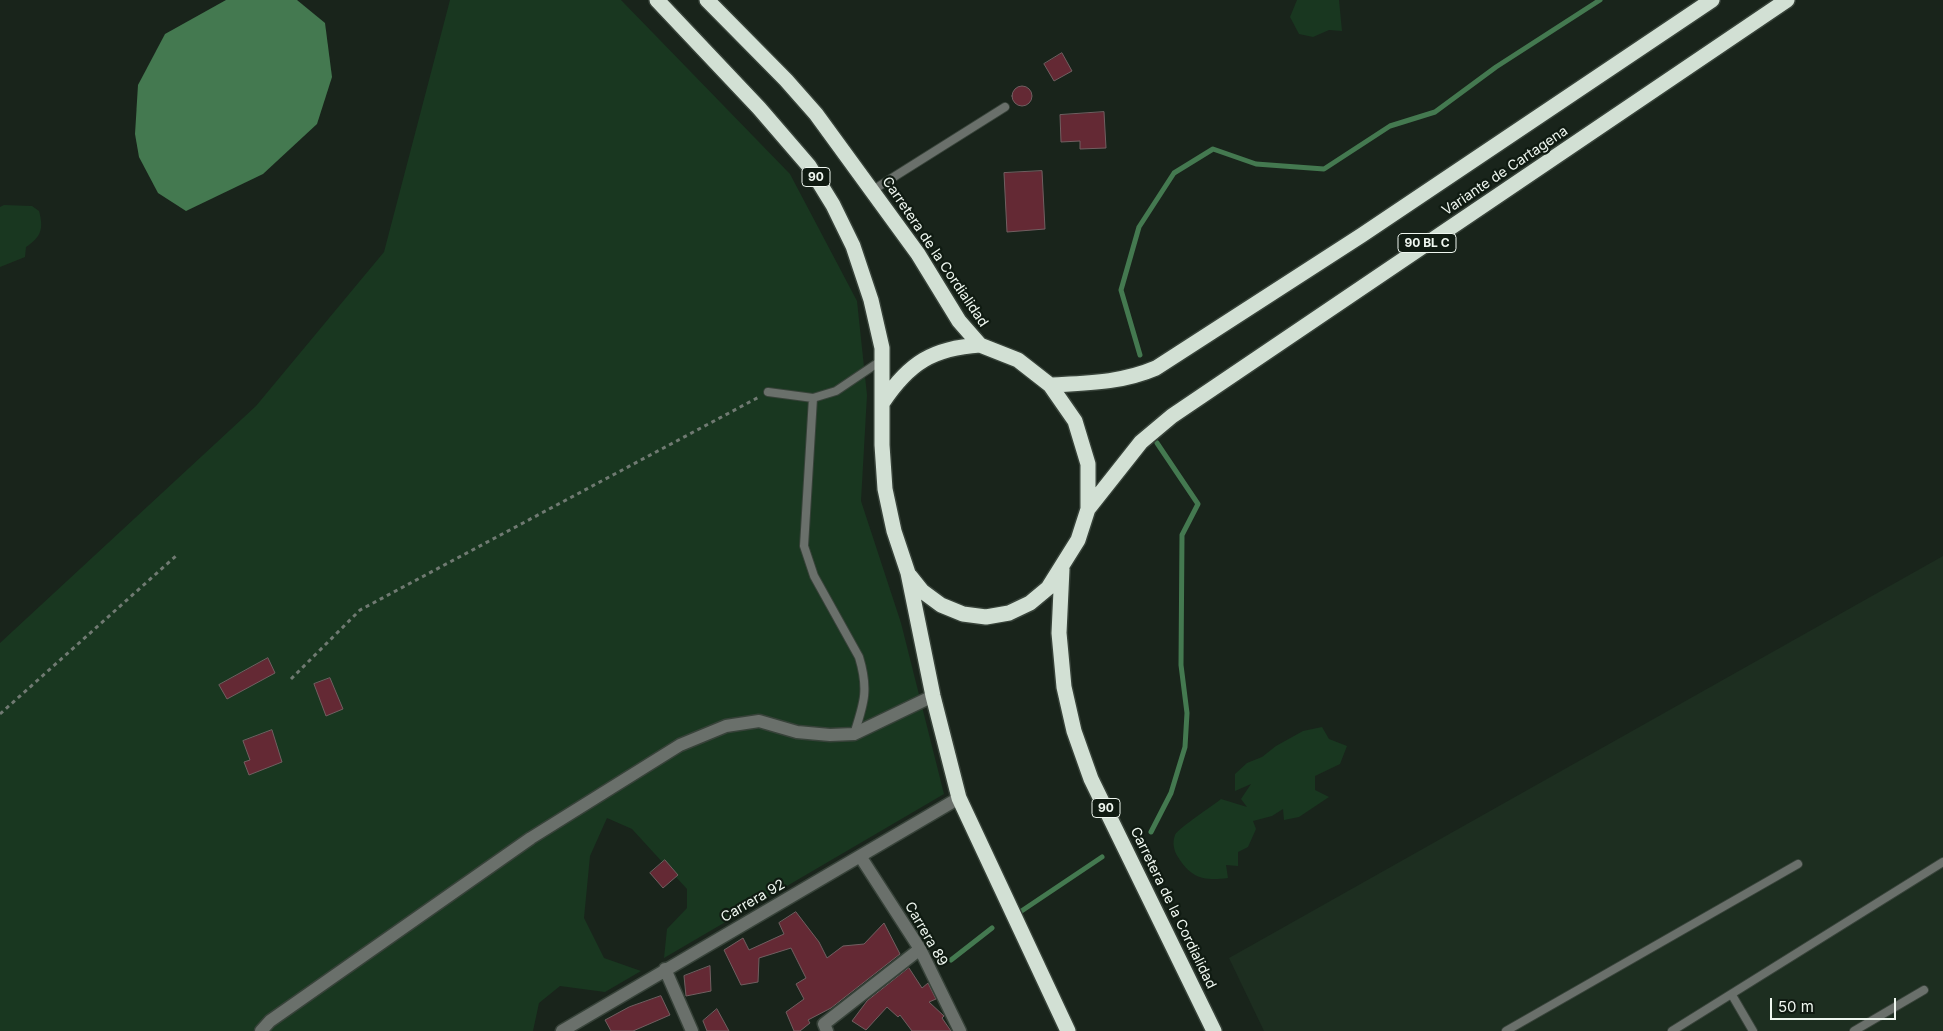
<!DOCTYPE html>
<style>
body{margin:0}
#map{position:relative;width:1943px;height:1031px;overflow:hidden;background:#19241b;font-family:Inter,sans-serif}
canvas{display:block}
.scale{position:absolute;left:1770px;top:998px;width:126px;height:22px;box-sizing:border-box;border:2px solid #eff7f0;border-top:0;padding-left:6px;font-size:15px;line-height:18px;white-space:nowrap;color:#eff7f0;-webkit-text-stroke:4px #101b12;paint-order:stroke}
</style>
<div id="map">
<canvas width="1943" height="1031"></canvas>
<div class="scale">50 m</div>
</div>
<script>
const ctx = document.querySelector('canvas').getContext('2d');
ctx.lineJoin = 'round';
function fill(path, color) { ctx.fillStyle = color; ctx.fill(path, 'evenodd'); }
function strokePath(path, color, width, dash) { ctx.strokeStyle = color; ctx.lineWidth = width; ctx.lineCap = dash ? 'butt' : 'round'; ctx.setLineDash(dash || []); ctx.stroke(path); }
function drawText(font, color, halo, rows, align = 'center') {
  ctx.font = font + ' Inter,sans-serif'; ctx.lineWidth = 4.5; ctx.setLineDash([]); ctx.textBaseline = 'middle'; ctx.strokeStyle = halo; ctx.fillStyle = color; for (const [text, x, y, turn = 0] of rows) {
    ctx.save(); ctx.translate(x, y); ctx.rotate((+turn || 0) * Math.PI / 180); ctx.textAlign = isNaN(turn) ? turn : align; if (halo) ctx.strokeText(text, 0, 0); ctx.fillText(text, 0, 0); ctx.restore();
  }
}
fill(new Path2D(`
 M1943 556V1031H1264L1229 958Z`), '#1d2e20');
fill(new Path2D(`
 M450 0H621L790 174 857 301 867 395 861 501 901 623 944 794 664 958 667 929 687 908V889L632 829 607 818 590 856 584 918 604 958 641 971 605 992 560 986 539 1003 533 1031H0V643L256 406 384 252Z
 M1297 0H1339L1342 31 1329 30 1313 37 1299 34 1290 17Z
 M4 205 32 206 39 211C44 229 41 237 26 247L25 257 0 267V207Z
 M1322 727 1329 739 1347 746 1340 764 1315 776V790L1329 797 1299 817 1284 820 1283 809 1272 816 1253 821 1256 829 1248 847 1238 852V866L1226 865 1228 878C1203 881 1191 878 1178 857 1174 851 1172 843 1175 835 1178 828 1213 806 1221 799L1247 807 1241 799 1251 784 1235 791V774L1247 763 1262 757 1276 746 1303 731Z`), '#193720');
fill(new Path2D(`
 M226 0H297L325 23 332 77 317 124 263 174 186 211 158 193 139 157 135 134 138 85 165 34Z`), '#447950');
strokePath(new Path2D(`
 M1140 355 1121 290 1139 227 1174 173 1213 149 1256 164 1324 169 1390 126 1435 112 1496 67 1600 0
 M1151 832 1171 793 1185 747 1187 713 1181 665 1182 535 1198 504 1157 443
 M1020 912 1102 857
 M951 960 992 928`), '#447950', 5);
const building = new Path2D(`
 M1062 53 1072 71 1054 81 1044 64Z
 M1012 96a10 10 0 1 1 20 0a10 10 0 1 1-20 0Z
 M1104 112 1106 148 1080 149V141L1061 142 1060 115Z
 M1042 171 1045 229 1007 232 1004 173Z
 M268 658 275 673 227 699 219 685Z
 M330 678 343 709 326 716 314 684Z
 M272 730 282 762 249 775 244 762 250 760 243 741Z
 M665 860 678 875 663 888 650 873Z
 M796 912 819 942 827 958 843 946 864 944 884 923 900 954 831 1008 808 1020 810 1023 800 1031H794L786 1012 804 999 796 984 806 978 791 948 759 958 758 982 741 985 724 950 743 938 749 950 784 934 779 923Z
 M710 966 711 991 686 996 684 976Z
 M909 968 922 988 928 983 936 999 929 1002 944 1016 942 1018 951 1031H912L900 1015 898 1017 887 1007 866 1030 852 1021 867 1001Z
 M661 996 670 1015 633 1031H611L605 1020 629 1007Z
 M717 1009 729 1031H707L703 1021Z`);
fill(building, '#642934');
strokePath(building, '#715f61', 1);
const lane = new Path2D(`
 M873 190 1005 107
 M768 392 813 398 836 391 882 360
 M813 398 804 546 814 576 859 657C869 690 864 703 854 734
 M1732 995 1753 1031
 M1506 1031 1798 864
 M1672 1031 1943 862
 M1854 1031 1924 990`);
const street = new Path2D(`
 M860 856 920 949 960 1031
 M665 969 692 1031
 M261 1031 270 1021 531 838 680 745 726 726 759 721 797 732 830 735 854 734 933 696
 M562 1031 959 798
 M827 1031 824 1024 920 949`);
const highway = new Path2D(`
 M657 0 759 108 809 166 833 205 853 246 871 300 882 348V445L885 489 894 531 908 573 933 696 959 798 1068 1031
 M707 0 786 80 816 114 918 254 959 321 980 345 1018 360 1050 385 1075 421 1088 464V509L1078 540 1048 588 1030 603 1009 613 986 617 963 614 941 605 922 591 910 576
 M1050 385C1087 383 1121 383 1156 368L1362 235 1712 0
 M883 402C909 363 933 348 980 345
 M1088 509 1141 442 1172 416 1787 0
 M1062 569 1059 633 1064 687 1074 731 1091 779 1214 1031`);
strokePath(lane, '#374239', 10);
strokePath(street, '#374239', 15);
strokePath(highway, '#374239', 18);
strokePath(new Path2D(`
 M291 679 360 610 759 397
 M0 714 177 555`), '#707a72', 3, [4, 4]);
strokePath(lane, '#6a706b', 8);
strokePath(street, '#6a706b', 12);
strokePath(highway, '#d2e0d4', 15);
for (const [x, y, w] of [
 [816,177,28],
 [1427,243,58],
 [1106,808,28]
]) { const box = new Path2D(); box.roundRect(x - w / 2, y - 9.5, w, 19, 4); ctx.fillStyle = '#101b12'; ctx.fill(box); strokePath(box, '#eff7f0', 1); }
drawText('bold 12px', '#eff7f0', null, [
 ["90",816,177],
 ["90 BL C",1427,243],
 ["90",1106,808]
]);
drawText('14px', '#eff7f0', '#101b12', [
 ["Variante de Cartagena",1505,171,-34],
 ["Carretera de la Cordialidad",935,252,56],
 ["Carrera 92",753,901,-30],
 ["Carretera de la Cordialidad",1173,908,64],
 ["Carrera 89",926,934,60]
]);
</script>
